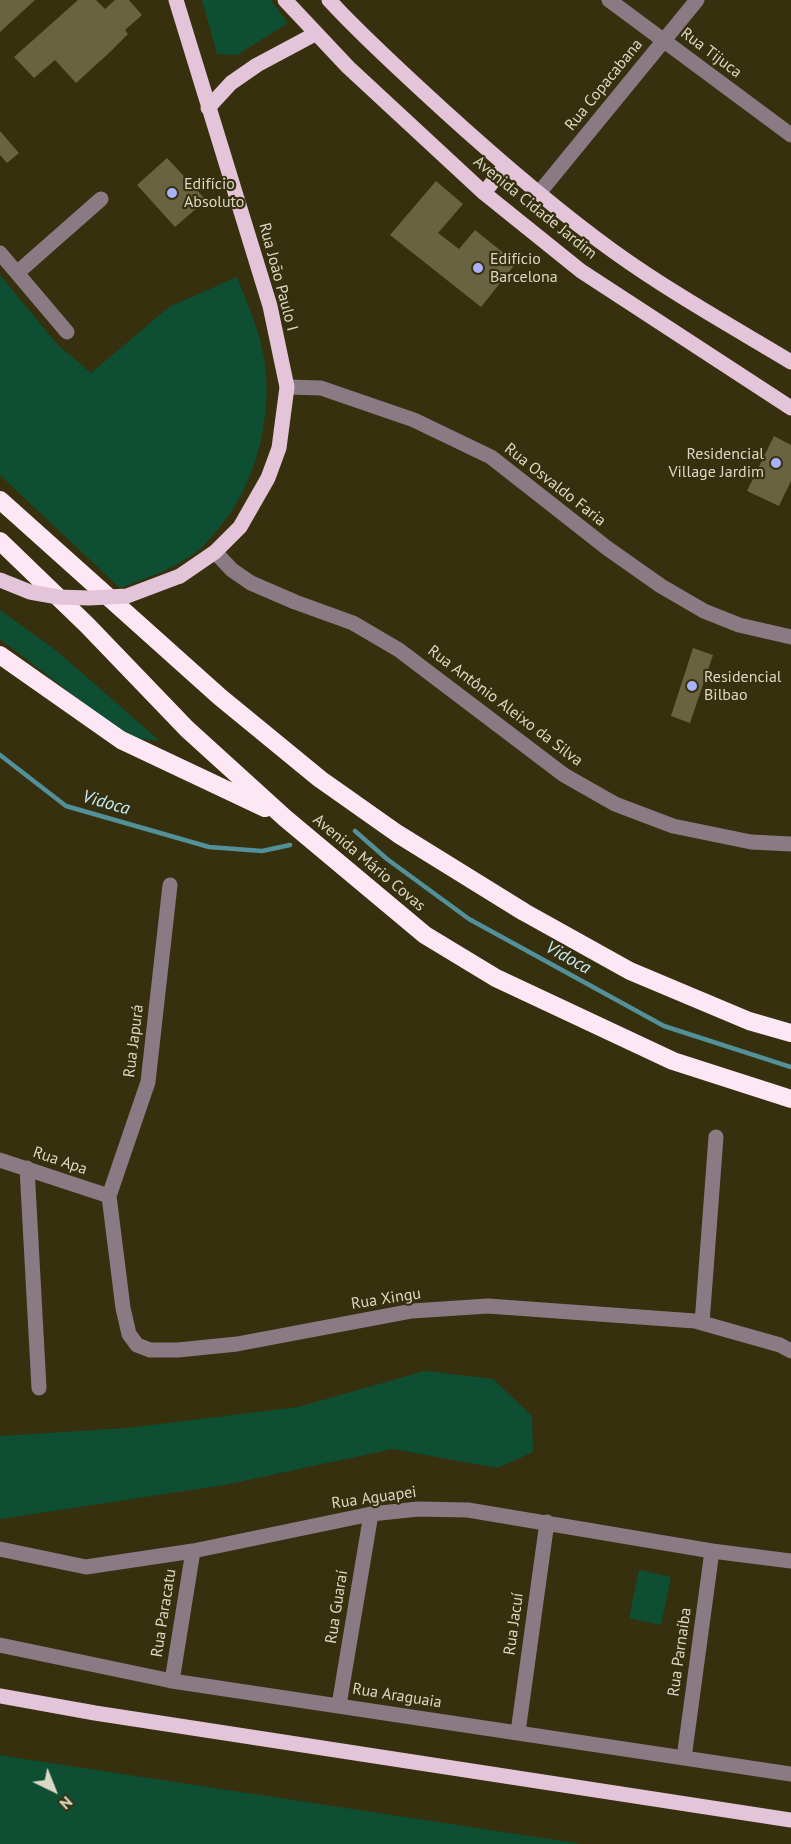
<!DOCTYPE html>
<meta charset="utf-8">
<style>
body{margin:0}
#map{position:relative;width:791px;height:1844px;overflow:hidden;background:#36300e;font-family:"PT Sans",sans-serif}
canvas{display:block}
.north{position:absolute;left:24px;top:1760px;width:60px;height:60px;-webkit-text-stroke:4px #36300e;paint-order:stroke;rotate:137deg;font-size:16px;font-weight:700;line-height:24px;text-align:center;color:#dbd8c5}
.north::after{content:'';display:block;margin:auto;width:21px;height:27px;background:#dbd8c5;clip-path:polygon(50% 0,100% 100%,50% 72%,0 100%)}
</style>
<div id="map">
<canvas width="791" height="1844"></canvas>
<div class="north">N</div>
</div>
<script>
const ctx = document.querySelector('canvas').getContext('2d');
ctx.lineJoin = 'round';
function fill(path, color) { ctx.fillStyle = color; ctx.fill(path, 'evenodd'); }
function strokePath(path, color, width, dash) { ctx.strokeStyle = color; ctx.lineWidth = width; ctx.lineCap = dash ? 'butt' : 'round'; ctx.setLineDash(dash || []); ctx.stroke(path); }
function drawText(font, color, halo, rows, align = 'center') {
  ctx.font = font + ' "PT Sans",sans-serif'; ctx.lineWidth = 4.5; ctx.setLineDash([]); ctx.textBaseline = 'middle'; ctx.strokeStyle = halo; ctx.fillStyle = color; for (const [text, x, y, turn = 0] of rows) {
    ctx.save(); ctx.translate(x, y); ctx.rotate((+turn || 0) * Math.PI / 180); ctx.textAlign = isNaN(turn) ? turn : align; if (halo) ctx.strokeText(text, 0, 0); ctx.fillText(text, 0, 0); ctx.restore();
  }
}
fill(new Path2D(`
 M202 0H271L288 23 237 55 217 54Z
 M0 275 57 344 91 373 169 307 237 277C248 305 261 334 265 364 272 424 254 489 214 534 209 539 204 546 198 551 175 568 147 578 120 588L0 475Z
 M0 610 58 652 160 741 128 737 0 639Z
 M425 1371 493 1379 532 1416 533 1452 497 1468 393 1449 224 1485 0 1519V1436L127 1428 298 1407Z
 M639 1570 671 1577 661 1625 629 1618Z
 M0 1755 24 1759 582 1844H0Z`), '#0e4f33');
strokePath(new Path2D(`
 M0 755 66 806 209 847 262 851 290 845
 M355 831 387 859 469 919 664 1026 791 1067`), '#52909a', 4.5);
fill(new Path2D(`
 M0 0H35L0 32Z
 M78 0H96L105 9 115 0H129L142 15 125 30 128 34 109 53 76 83 55 60 34 78 14 57Z
 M0 131 19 153 7 163 0 155Z
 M167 158 206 200 175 227 137 185Z
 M436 181 463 204 438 233 459 249 475 230 516 263 481 307 390 235Z
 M774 436 791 445V481L779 506 747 491Z
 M693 648 713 655 690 723 671 716Z`), '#696341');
strokePath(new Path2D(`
 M609 0 791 135
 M539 193 697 0
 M0 253 67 332
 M17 273 101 199
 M287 387 321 388 414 420 491 457 607 548 661 586 704 611 739 625 791 637
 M215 552 232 570 251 583 295 602 353 623 399 650 564 775 615 804 673 826 751 842 791 844
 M170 885 148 1082 109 1196 123 1308 129 1334 137 1345 150 1350H178L237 1344 412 1311 488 1306 695 1321 780 1345 791 1351
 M0 1160 109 1196
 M27 1168 39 1388
 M702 1323 716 1137
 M0 1549 86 1567 193 1551 371 1514 418 1509 468 1510 712 1551 791 1561
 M0 1645 172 1681 791 1774
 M172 1681 193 1551
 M339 1705 371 1514
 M518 1732 547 1522
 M684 1758 712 1551`), '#897a84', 15);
strokePath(new Path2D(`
 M176 0 270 306 287 387 279 448 268 478 240 527 215 552 180 576
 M285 0 348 67 484 193 581 271 791 408
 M329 0C364 38 403 73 441 108 496 158 552 207 613 251 670 292 731 326 791 362
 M208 108 231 83 257 65 315 34
 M484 193 505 166
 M0 1696 95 1713 791 1820`), '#e3c4d8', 15);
strokePath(new Path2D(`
 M0 500 220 697 320 779 398 834 524 912 630 971 749 1021 791 1033
 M0 541 87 625 187 729 285 818 425 935 496 978 673 1061 791 1099
 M0 655 121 740 265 808`), '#fee7f5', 18);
strokePath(new Path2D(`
 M0 580 30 592 58 597 89 598 127 596 180 576`), '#e3c4d8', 15);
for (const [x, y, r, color] of [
 [172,193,6,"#a9b0fc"],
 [478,268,6,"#a9b0fc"],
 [776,463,6,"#a9b0fc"],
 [692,686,6,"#a9b0fc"]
]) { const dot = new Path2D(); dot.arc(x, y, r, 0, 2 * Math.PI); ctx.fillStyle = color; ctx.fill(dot); strokePath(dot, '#36300e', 2); }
drawText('16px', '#dbd8c5', '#36300e', [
 ["Rua Tijuca",711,53,37],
 ["Rua Copacabana",604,85,-51],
 ["Avenida Cidade Jardim",535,208,39],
 ["Rua João Paulo I",278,277,75],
 ["Rua Osvaldo Faria",555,485,38],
 ["Rua Antônio Aleixo da Silva",505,706,37],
 ["Avenida Mário Covas",369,863,40],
 ["Rua Japurá",134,1041,-83],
 ["Rua Apa",60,1161,19],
 ["Rua Xingu",386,1299,-9],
 ["Rua Aguapei",374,1498,-8],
 ["Rua Guaraí",337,1607,-81],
 ["Rua Paracatu",164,1613,-81],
 ["Rua Jacuí",514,1624,-82],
 ["Rua Parnaíba",680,1652,-82],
 ["Rua Araguaia",397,1696,9]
]);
drawText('16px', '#dbd8c5', '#36300e', [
 ["Edifício",184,184],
 ["Absoluto",184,202],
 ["Edifício",490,259],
 ["Barcelona",490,277],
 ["Residencial",764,454,"right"],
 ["Village Jardim",764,472,"right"],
 ["Residencial",704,677],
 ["Bilbao",704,695]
], 'left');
drawText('italic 18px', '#c3ecf9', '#36300e', [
 ["Vidoca",106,803,16],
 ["Vidoca",568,958,29]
]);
</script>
